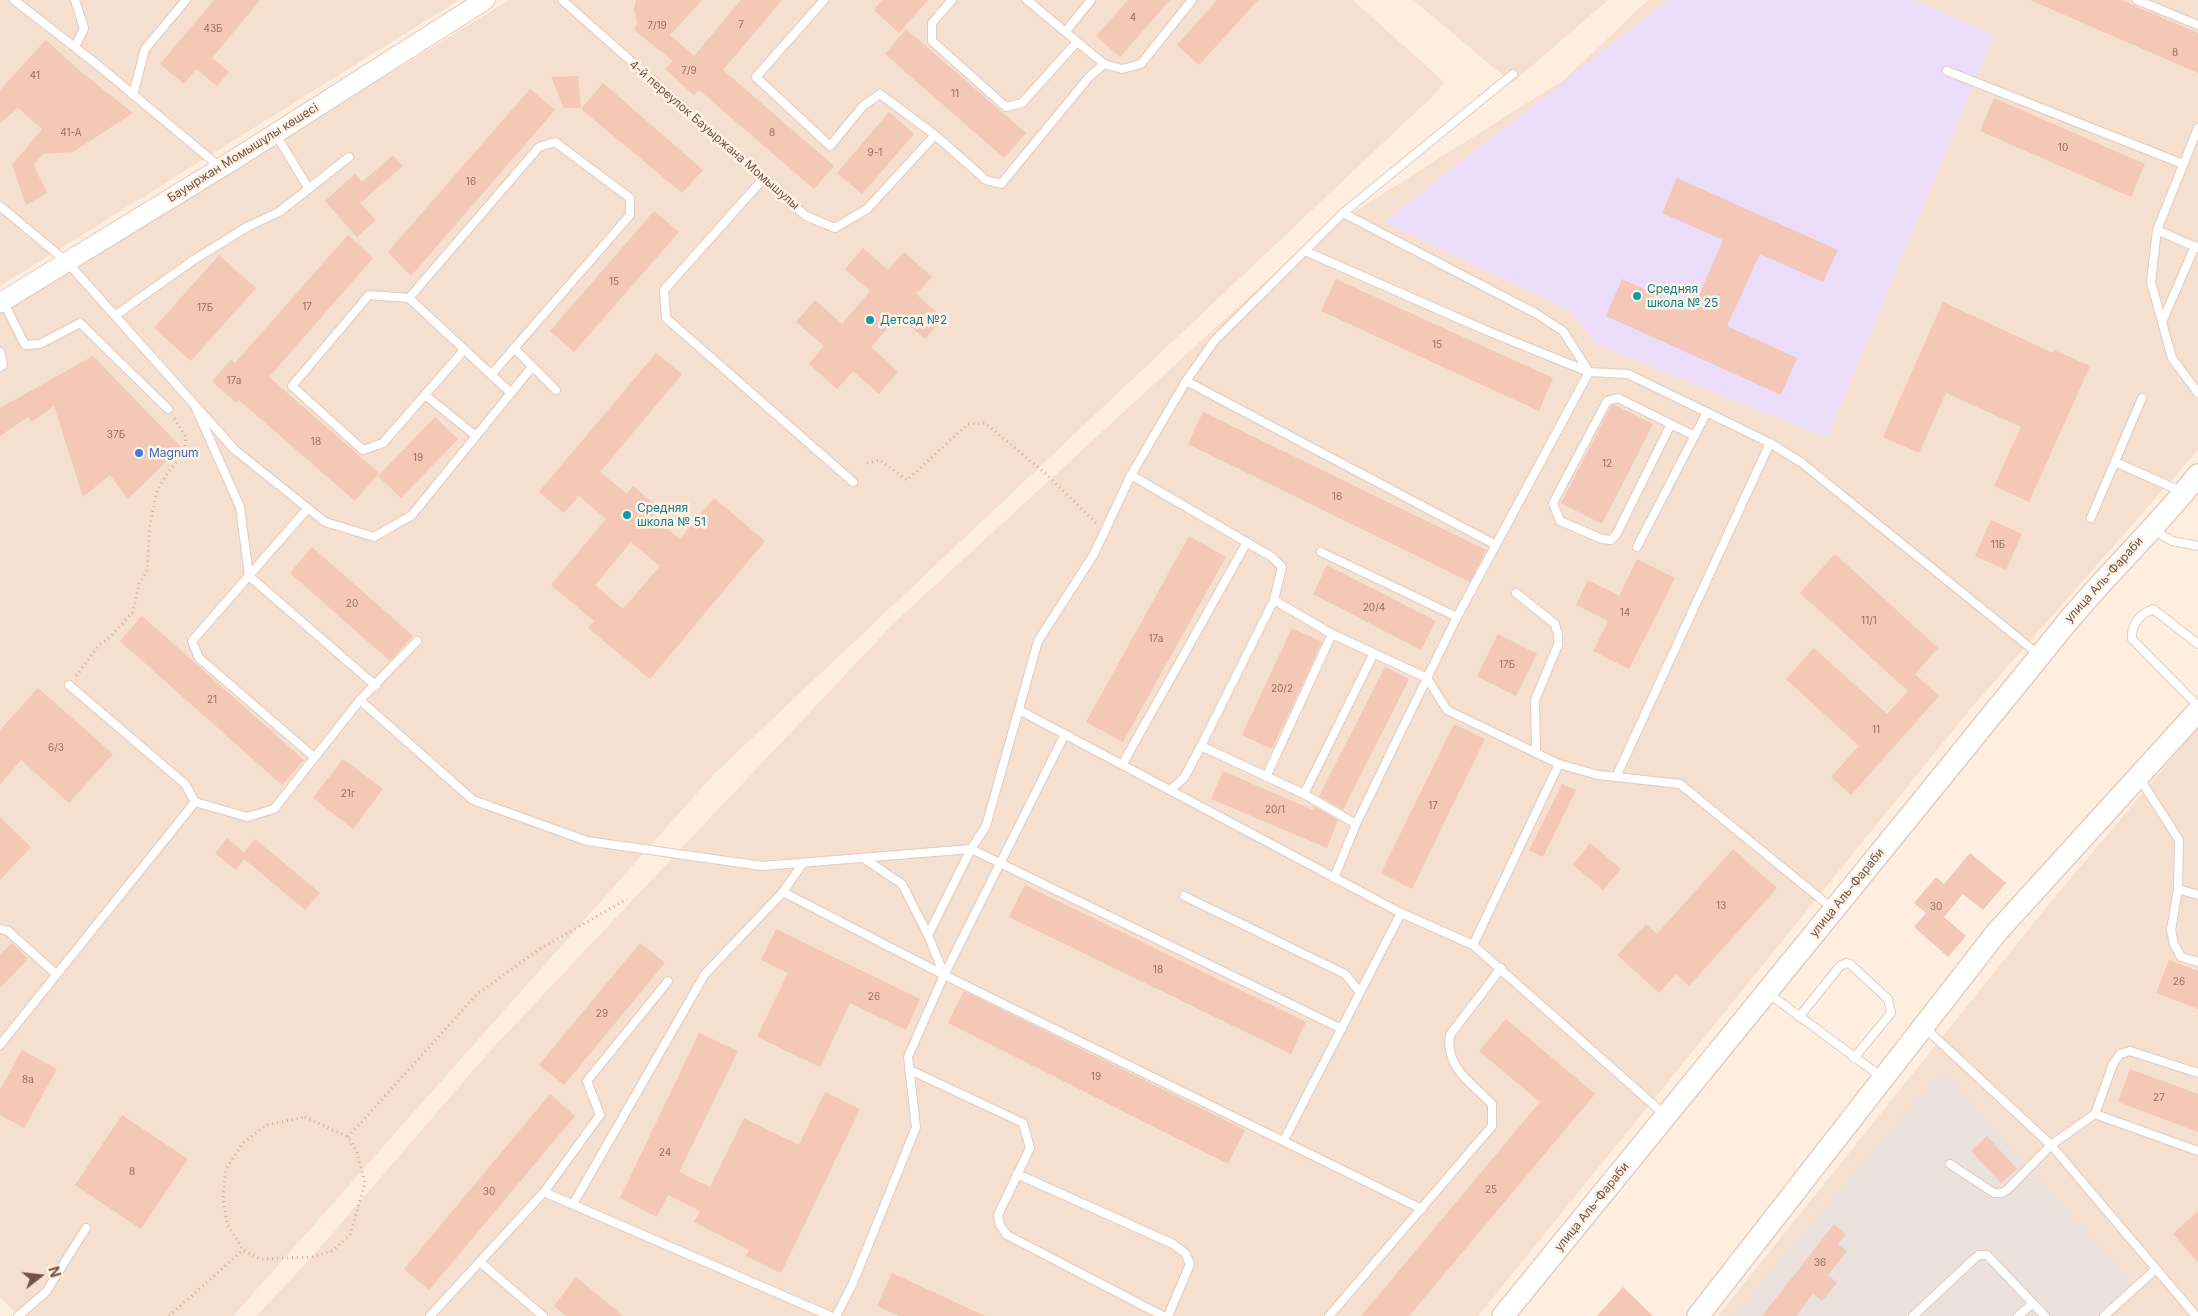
<!DOCTYPE html>
<meta charset="utf-8">
<style>
body{margin:0}
#map{position:relative;width:2198px;height:1316px;overflow:hidden;background:#fdeee0;font-family:Inter,sans-serif}
canvas{display:block}
.north{position:absolute;left:15px;top:1251px;width:50px;height:50px;-webkit-text-stroke:4px #fff3e6;paint-order:stroke;rotate:74deg;font-size:14px;font-weight:700;line-height:20px;text-align:center;color:#745247}
.north::after{content:'';display:block;margin:auto;width:18px;height:22px;background:#745247;clip-path:polygon(50% 0,100% 100%,50% 72%,0 100%)}
</style>
<div id="map">
<canvas width="2198" height="1316"></canvas>
<div class="north">N</div>
</div>
<script>
const ctx = document.querySelector('canvas').getContext('2d');
ctx.lineJoin = 'round';
function fill(path, color) { ctx.fillStyle = color; ctx.fill(path, 'evenodd'); }
function strokePath(path, color, width, dash) { ctx.strokeStyle = color; ctx.lineWidth = width; ctx.lineCap = dash ? 'butt' : 'round'; ctx.setLineDash(dash || []); ctx.stroke(path); }
function drawText(font, color, halo, rows, align = 'center') {
  ctx.font = font + ' Inter,sans-serif'; ctx.lineWidth = 5; ctx.setLineDash([]); ctx.textBaseline = 'middle'; ctx.strokeStyle = halo; ctx.fillStyle = color; for (const [text, x, y, turn = 0] of rows) {
    ctx.save(); ctx.translate(x, y); ctx.rotate((+turn || 0) * Math.PI / 180); ctx.textAlign = isNaN(turn) ? turn : align; if (halo) ctx.strokeText(text, 0, 0); ctx.fillText(text, 0, 0); ctx.restore();
  }
}
fill(new Path2D(`
 M0 0H459L0 286Z
 M509 0H1353L1444 82 1435 94 713 775 233 1316H19L0 1297V313Z
 M1413 0H1608L1512 83Z
 M1648 0H2198V450L1972 707 1478 1316H256L312 1257 490 1051 895 622 1313 238 1565 79Z
 M2198 727V1316H1718L2045 909Z`), '#f5dfce');
fill(new Path2D(`
 M1942 1070 2133 1283 2099 1316H1733Z`), '#ebe1dc');
fill(new Path2D(`
 M1668 0H1914L1994 35 1827 438 1598 345 1569 310 1384 222Z`), '#ebddf9');
fill(new Path2D(`
 M214 0H260L212 58 229 72 217 86 196 69 184 84 160 64Z
 M636 0H702L670 35 694 56 741 0H782L723 70 834 166 814 189 699 90 694 95 665 69 673 61 634 30 637 22 634 9Z
 M882 0H928L899 33 874 10Z
 M1128 0H1170L1120 57 1096 36Z
 M1217 0H1258L1199 65 1177 45Z
 M2030 0H2121L2198 33V73Z
 M906 29 1026 133 1004 158 885 54Z
 M46 40 80 71 133 113 73 152 42 154 34 166 47 193 26 205 12 165 42 129 18 108 0 123V90Z
 M578 76 581 108H564L551 77Z
 M603 83 703 170 682 193 581 109Z
 M530 89 555 110 411 276 388 252Z
 M1994 98 2145 164 2131 197 1980 131Z
 M889 112 914 134 862 194 837 173Z
 M393 155 403 166 360 203 376 220 357 237 325 201 355 174 362 182Z
 M1677 178 1838 250 1823 282 1760 254 1727 326 1797 358 1781 395 1606 316 1622 279 1692 311 1723 240 1662 213Z
 M654 211 679 232 574 352 550 331Z
 M348 235 373 258 269 377 379 473 355 501 239 400 236 403 212 381 231 360 235 363Z
 M863 248 888 270 904 252 932 277 916 294 943 318 925 339 898 316 871 347 898 372 879 394 853 371 837 389 809 364 824 346 796 322 815 300 842 324 870 291 845 269Z
 M219 255 256 288 191 361 154 328Z
 M1336 279 1553 378 1539 411 1321 311Z
 M1943 302 2053 353 2054 350 2090 366 2029 502 1994 486 2021 427 1946 393 1919 453 1883 437Z
 M656 353 682 374 600 472 627 494 633 486 659 508 652 516 680 539 714 498 765 541 650 679 588 628 594 621 551 585 606 519 579 496 564 513 539 492ZM631 542 660 566 623 609 595 585Z
 M93 356 181 447 128 499 110 475 83 497 54 406 32 422 28 417 0 436V408Z
 M1615 405 1653 424 1602 524 1561 503 1611 406Z
 M1203 412 1486 550 1470 582 1188 444Z
 M435 417 458 439 401 498 378 476Z
 M1991 520 2022 534 2006 570 1975 556Z
 M1189 536 1226 557 1123 742 1086 722Z
 M312 547 413 636 390 661 290 573Z
 M1835 554 1938 648 1915 674 1939 696 1851 795 1831 777 1859 746 1786 679 1814 648 1887 714 1908 691 1800 593Z
 M1637 559 1675 578 1629 669 1593 651 1608 621 1576 605 1588 580 1619 596Z
 M1327 565 1436 621 1421 650 1313 594Z
 M142 616 304 760 282 785 120 641Z
 M1292 628 1322 642 1272 749 1242 735Z
 M1498 634 1537 654 1516 696 1477 676Z
 M1385 667 1409 679 1343 810 1319 796Z
 M38 688 113 754 69 803 21 760 0 785V730Z
 M1454 724 1485 739 1412 889 1381 873Z
 M343 759 383 789 353 829 313 798Z
 M1223 771 1313 810 1314 806 1338 820 1327 848 1211 799Z
 M1562 784 1576 790 1543 857 1529 850Z
 M0 817 31 847 0 880Z
 M227 838 244 853 255 839 320 893 305 910 244 859 236 870 215 853Z
 M1590 843 1621 869 1603 890 1573 865Z
 M1733 849 1777 888 1689 986 1676 974 1659 993 1617 955 1646 924 1657 934Z
 M1970 853 2006 883 1983 910 1963 894 1944 917 1966 936 1948 957 1914 927 1926 913 1914 903 1936 877 1944 884Z
 M1025 885 1306 1022 1291 1054 1009 917Z
 M776 929 920 999 906 1030 850 1003 820 1067 757 1037 788 973 761 960Z
 M12 943 28 959 0 988V955Z
 M640 943 665 963 564 1085 539 1065Z
 M2169 960 2198 971V1009L2156 993Z
 M964 991 1245 1130 1228 1164 948 1023Z
 M1506 1019 1595 1094 1409 1316H1361L1540 1102 1479 1051Z
 M699 1033 738 1051 679 1172 710 1187 744 1118 799 1145 825 1092 860 1109 781 1273 746 1256 749 1250 694 1222 700 1211 668 1195 657 1217 620 1198Z
 M22 1050 57 1069 24 1128 0 1115V1090Z
 M2130 1069 2198 1094V1132L2118 1102Z
 M550 1094 575 1116 429 1290 404 1269Z
 M122 1115 188 1159 141 1229 75 1185Z
 M1987 1136 2017 1169 2001 1183 1971 1151Z
 M2198 1211V1262L2173 1234Z
 M1834 1224 1846 1234 1838 1244 1847 1251 1828 1275 1837 1283 1822 1301 1813 1294 1796 1316H1762Z
 M892 1273 985 1316H899L877 1306Z
 M576 1277 623 1316H566L554 1306Z
 M1623 1287 1653 1316H1597Z`), '#f3c8b6');
const service = new Path2D(`
 M14 0 99 66 220 167
 M75 0 84 28 75 47
 M562 0 806 216 835 228 867 209 935 135 986 180 1001 184 1089 77 1104 64 1122 69 1141 64 1192 0
 M824 0 756 77 830 146 863 106 880 94 935 135
 M952 0 932 23V41L1006 107 1022 103 1076 43
 M1027 0 1104 64
 M2137 0 2198 25
 M1066 31 1091 0
 M1947 71 2183 164
 M133 95 145 49 186 0
 M2198 128 2157 230 2151 282 2172 358 2198 393
 M275 133 309 189
 M764 178 664 290 666 318 853 482
 M0 206 67 262 235 450 325 522 374 537 412 515 532 367
 M1343 213 1513 74
 M2157 230 2198 248
 M1305 251 1485 330 1589 372
 M409 298 539 147 555 142 630 198V215L491 375
 M3 301 25 345 40 344 80 323 168 409
 M116 315 192 261 247 227 279 212 349 157
 M2162 322 2195 246
 M514 348 556 390
 M464 350 383 443 363 450 292 386 369 295 409 298 511 393
 M0 352 3 365 0 367
 M1186 381 1496 545
 M425 395 476 436
 M195 406 240 507 249 576 376 686
 M1671 424 1616 535 1611 540 1602 539 1560 521 1553 503 1607 401 1618 398 1695 436
 M2115 462 2183 492
 M1131 475 1272 557 1282 567 1274 600 1201 746 1184 778 1170 790
 M308 508 192 641 199 658 314 757
 M2091 518 2142 398
 M2154 530 2172 541 2198 546
 M1637 547 1707 412
 M1321 552 1457 617
 M1516 593 1555 624 1558 635V645L1535 700 1536 753
 M1274 600 1332 634 1427 678 1356 824 1334 878
 M2198 644 2153 609C2139 615 2131 624 2132 639L2198 706
 M360 700 473 800 587 841 762 866 971 849 1342 1029
 M1019 710 1401 913 1473 945 1665 1115
 M1201 746 1304 794 1374 653
 M1122 765 1247 542
 M1266 777 1332 634
 M1616 777 1770 443
 M2140 779 2179 840 2178 889 2171 930 2174 944 2181 957 2198 962
 M1304 794 1356 824
 M195 802 247 817 274 809 360 700 417 641
 M863 858 902 884 928 935
 M2178 889 2198 895
 M783 892 944 975 1422 1209
 M1184 896 1345 974 1359 991
 M1832 908 1680 784 1598 775 1559 764 1447 710 1427 678 1457 617 1589 372 1628 374 1770 443 1802 463 2038 654
 M0 929 8 931 56 974
 M1473 945 1559 764
 M944 975 1065 734
 M1768 993 1883 1078
 M1799 1017 1840 966 1846 963 1850 964 1888 999 1891 1013 1854 1058
 M1924 1027 2051 1145 2196 1316
 M0 1045 195 802 185 784 69 685
 M910 1070 1023 1123 1030 1148 998 1215 1000 1225 1007 1235 1163 1316
 M2095 1114 2198 1151
 M1284 1140 1401 913
 M1950 1164 1994 1193H2002L2008 1189 2051 1145 2095 1114 2113 1064 2120 1054 2130 1051 2198 1073
 M1017 1174 1173 1244 1185 1253 1190 1264 1168 1316
 M544 1192 830 1316
 M573 1204 705 974 783 892 803 863
 M480 1262 543 1316
 M18 1316 46 1292 86 1228
 M430 1316 544 1192 600 1115 587 1081 668 981
 M836 1316 853 1283 916 1127 908 1057 944 975 928 935 971 849 986 826 1038 641 1094 554 1131 475 1186 381 1215 340 1343 213 1537 314 1563 331 1589 372
 M1329 1316 1492 1126V1104C1471 1083 1445 1067 1450 1035L1501 968
 M1913 1316 1974 1259 1979 1255H1987L2045 1316
 M2018 1316 2033 1303
 M2104 1316 2156 1269`);
const tertiary = new Path2D(`
 M0 303 240 156 485 0`);
const secondary = new Path2D(`
 M1503 1316C1690 1089 1874 859 2060 631 2103 577 2155 530 2198 475
 M1698 1316 1997 932 2198 711`);
strokePath(service, '#e3cbbe', 10);
strokePath(tertiary, '#e3cbbe', 21);
strokePath(secondary, '#e8cbbb', 24);
strokePath(new Path2D(`
 M867 463 880 460 907 480 968 424 985 423 1046 474 1096 523
 M76 676 99 645 107 640 133 612 139 583 147 572 150 524 157 491 169 471 184 452 186 437 174 418
 M305 1117 348 1137 356 1149 365 1183 350 1235 332 1251 312 1257 260 1259 243 1250 227 1224 223 1198 226 1169 243 1143 266 1125Z
 M348 1137 477 994 538 950 627 899
 M169 1316 243 1250`), '#d7ab9a', 3, [1, 4]);
strokePath(service, '#fff', 8);
strokePath(tertiary, '#fff', 19);
strokePath(secondary, '#fff', 21);
for (const [x, y, r, color] of [
 [1637,296,5,"#0f9aa8"],
 [870,320,5,"#0f9aa8"],
 [139,453,5,"#3f7fe0"],
 [627,515,5,"#0f9aa8"]
]) { const dot = new Path2D(); dot.arc(x, y, r, 0, 2 * Math.PI); ctx.fillStyle = color; ctx.fill(dot); strokePath(dot, '#fff3e6', 2); }
drawText('10px', '#947063', null, [
 ["4",1133,18],
 ["7",741,25],
 ["7/19",657,26],
 ["43Б",213,29],
 ["8",2175,53],
 ["7/9",689,71],
 ["41",35,76],
 ["11",955,94],
 ["41-А",71,133],
 ["8",772,133],
 ["10",2063,148],
 ["9-1",875,153],
 ["16",471,182],
 ["15",614,282],
 ["17",307,307],
 ["17Б",205,308],
 ["15",1437,345],
 ["17а",234,381],
 ["37Б",116,435],
 ["18",316,442],
 ["19",418,458],
 ["12",1607,464],
 ["16",1337,497],
 ["11Б",1998,545],
 ["20",352,604],
 ["20/4",1374,608],
 ["14",1625,613],
 ["11/1",1869,621],
 ["17а",1156,639],
 ["17Б",1507,665],
 ["20/2",1282,689],
 ["21",212,700],
 ["11",1876,730],
 ["6/3",56,748],
 ["21г",348,794],
 ["17",1433,806],
 ["20/1",1275,810],
 ["13",1721,906],
 ["30",1936,907],
 ["18",1158,970],
 ["26",2179,982],
 ["26",874,997],
 ["29",602,1014],
 ["19",1096,1077],
 ["8а",28,1080],
 ["27",2159,1098],
 ["24",665,1153],
 ["8",132,1172],
 ["25",1491,1190],
 ["30",489,1192],
 ["36",1820,1263]
]);
drawText('12px', '#745247', '#fff3e6', [
 ["4-й переулок Бауыржана Момышулы",714,135,41],
 ["Бауыржан Момышұлы көшесі",243,153,-32],
 ["улица Аль-Фараби",2104,580,-48],
 ["улица Аль-Фараби",1847,893,-51],
 ["улица Аль-Фараби",1592,1207,-51]
]);
drawText('12px', '#0d838f', '#fff3e6', [
 ["Средняя",1647,289],
 ["школа № 25",1647,303],
 ["Детсад №2",880,320],
 ["Средняя",637,508],
 ["школа № 51",637,522]
], 'left');
drawText('12px', '#366cbe', '#fff3e6', [
 ["Magnum",149,453]
], 'left');
</script>
